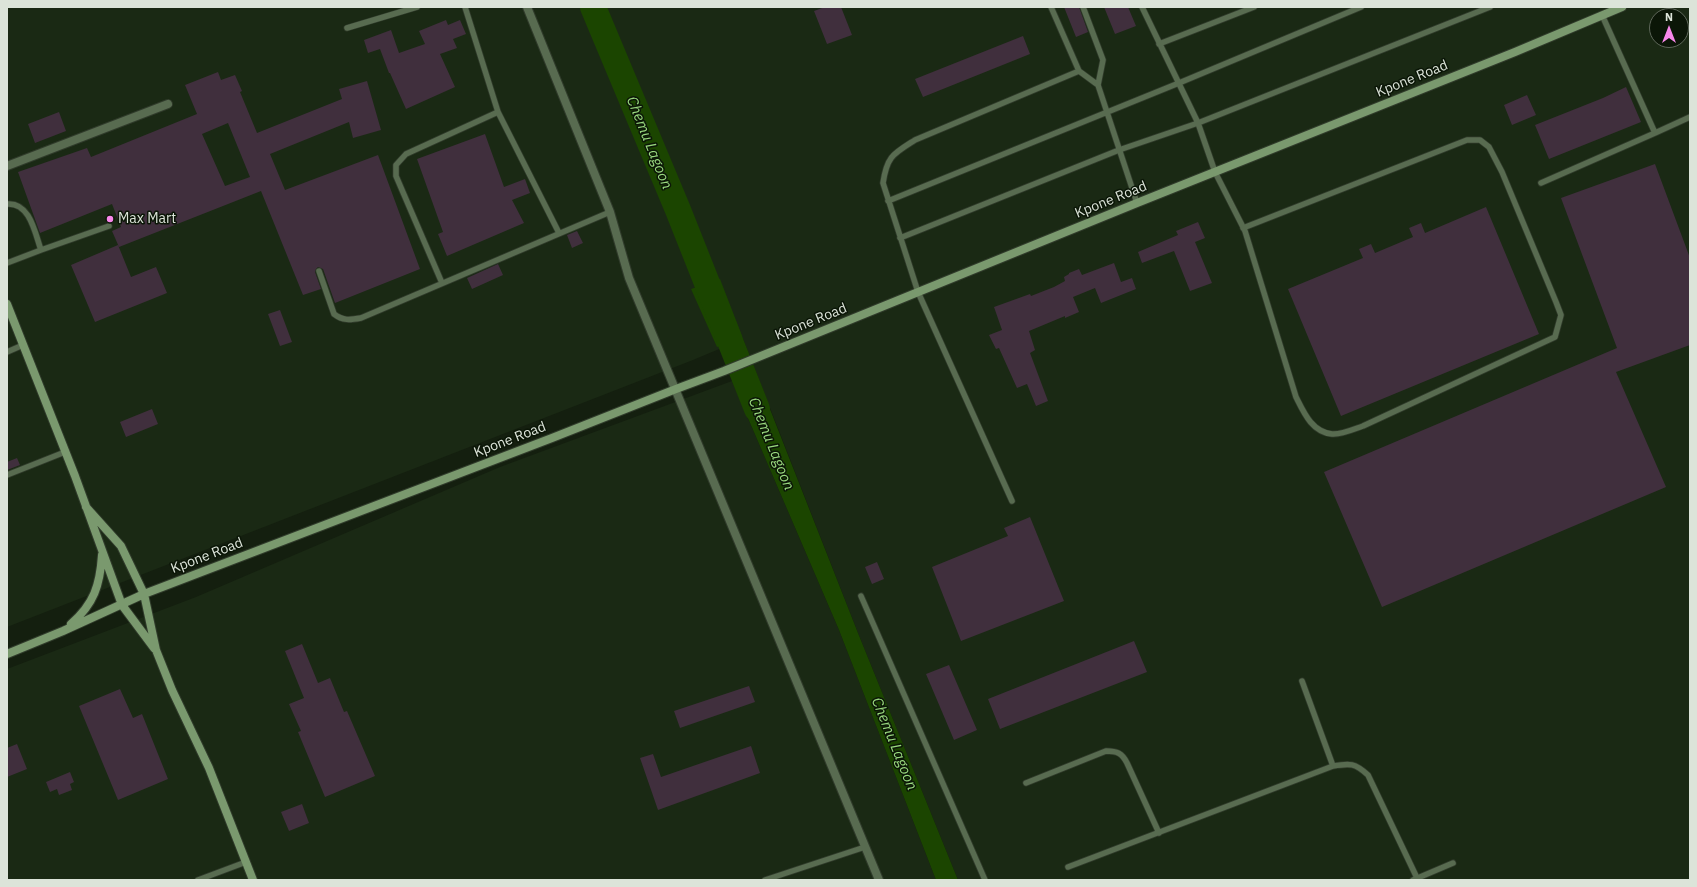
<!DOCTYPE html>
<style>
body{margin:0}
#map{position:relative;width:1697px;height:887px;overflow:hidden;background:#141f0f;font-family:"IBM Plex Sans",sans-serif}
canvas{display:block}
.frame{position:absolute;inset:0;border:8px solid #dce4d9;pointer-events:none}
.north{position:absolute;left:1649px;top:8px;width:40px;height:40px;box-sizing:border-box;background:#0b1607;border:1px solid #5f685b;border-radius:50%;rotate:0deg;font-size:11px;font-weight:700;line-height:16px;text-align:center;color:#dce4d9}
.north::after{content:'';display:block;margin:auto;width:14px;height:18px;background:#f888ea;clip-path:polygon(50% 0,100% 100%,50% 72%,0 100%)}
</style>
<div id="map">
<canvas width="1697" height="887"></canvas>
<div class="frame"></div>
<div class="north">N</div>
</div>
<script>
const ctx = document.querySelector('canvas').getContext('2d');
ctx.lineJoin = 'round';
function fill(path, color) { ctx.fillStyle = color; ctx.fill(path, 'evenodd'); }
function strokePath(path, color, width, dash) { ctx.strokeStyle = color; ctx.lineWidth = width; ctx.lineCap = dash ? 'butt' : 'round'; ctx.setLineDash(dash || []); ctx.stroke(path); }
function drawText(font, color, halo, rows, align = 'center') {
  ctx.font = font + ' "IBM Plex Sans",sans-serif'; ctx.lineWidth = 3; ctx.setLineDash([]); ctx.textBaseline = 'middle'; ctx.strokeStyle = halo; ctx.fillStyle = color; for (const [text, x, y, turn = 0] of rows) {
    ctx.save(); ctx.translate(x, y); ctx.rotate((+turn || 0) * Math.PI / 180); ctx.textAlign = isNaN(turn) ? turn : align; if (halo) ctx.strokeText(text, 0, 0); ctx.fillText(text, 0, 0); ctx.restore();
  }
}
fill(new Path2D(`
 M7 7H1690V880H958L858 633 743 339 693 360 7 627ZM1657 16H1681V40H1657Z
 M732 381 839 630 936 880H7V669L196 597 500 467Z`), '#1a2914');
fill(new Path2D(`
 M720 279 742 336 717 347 691 289Z
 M755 371 858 633 958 880H936L839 630 732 381Z`), '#1b4500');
strokePath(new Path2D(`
 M593 7 678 210 757 409`), '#1b4500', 26);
fill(new Path2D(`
 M825 7H841L852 35 827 44 814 11Z
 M1064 7H1079L1088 32 1076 37Z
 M1104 7H1128L1136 26 1115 34Z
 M446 20 448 25 460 20 466 34 453 39 457 48 440 54 455 87 406 109 390 73H389L380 49 368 53 364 40 391 30 399 53 425 44 419 31Z
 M1023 36 1030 54 923 97 915 79Z
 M218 72 221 80 235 75 242 91 240 92 257 133 342 99 339 89 367 81 381 130 353 138 349 122 270 154 285 190 378 155 420 269 335 303 323 269 318 267 316 269 315 272 321 289 303 295 261 191 119 247 112 231 121 227 112 204 40 233 18 172 87 148 91 157 197 114 185 85ZM228 123 250 177 225 186 202 134Z
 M1626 87 1641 122 1549 159 1535 125 1603 98Z
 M1527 95 1536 115 1512 125 1504 105Z
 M59 112 66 131 35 143 28 124Z
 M485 134 504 187 525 179 530 193 512 200 524 223 447 256 438 234 443 232 417 159Z
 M1655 164 1690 258V345L1616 372 1666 487 1382 607 1324 472 1617 348 1561 198Z
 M1486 207 1539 334 1341 416 1288 289 1363 258 1359 249 1371 244 1375 253 1413 237 1409 228 1421 223 1425 233Z
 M1198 222 1205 238 1195 242 1212 283 1190 291 1174 251 1142 263 1138 252 1178 235 1176 231Z
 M577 231 583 243 572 248 567 235Z
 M118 245 131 277 156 267 167 293 95 322 71 265Z
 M1114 263 1121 282 1132 278 1136 289 1101 303 1095 288 1073 297 1079 312 1065 318V316L1029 331 1035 350 1030 353 1048 401 1036 406 1027 384 1017 388 999 348 996 349 989 335 1002 330 994 307 1030 294 1031 296 1054 287 1065 281 1064 277 1069 274V273L1079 269 1082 275Z
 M498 264 503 275 472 289 467 278Z
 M280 310 292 342 280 346 268 314Z
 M152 409 158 424 126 437 120 422Z
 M17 458 20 465 7 470V462Z
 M1030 517 1064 601 961 641 932 567 1008 536 1004 528Z
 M877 562 884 579 872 584 865 567Z
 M1134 641 1147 672 1000 729 988 699Z
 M302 644 318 683 330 678 344 712 347 711 375 776 325 797 298 732 301 731 289 704 304 698 285 651Z
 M949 665 977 730 954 740 926 674Z
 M749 686 755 702 680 728 674 711Z
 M120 689 133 718 142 714 168 779 118 800 79 706Z
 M17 744 27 769 7 777V748Z
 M751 746 760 773 658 810 640 758 653 754 661 777Z
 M70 772 74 782 70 784 72 790 59 795 57 789 50 792 46 782Z
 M302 804 309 823 289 831 281 812Z`), '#402f3d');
const lane = new Path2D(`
 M465 7 498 112
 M1051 7 1079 71 1098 85
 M1083 7 1103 60 1098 85 1137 203
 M1142 7 1198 123 1215 172 1245 231 1296 397C1304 413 1312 432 1332 434 1341 435 1354 429 1363 426L1555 337 1561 315 1556 302 1502 172 1489 147 1480 140H1467L1243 228
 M347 28 417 7
 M1159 44 1254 7
 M1655 133 1690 117
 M1541 183 1655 133 1602 15
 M888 201 1179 83 1361 7
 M7 204C30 202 35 233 41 250L7 263
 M900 238 1119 150 1198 123 1490 7
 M41 250 109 226
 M319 271 334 314C343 321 350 320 361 318L610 212
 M442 283 396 176V165L406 154 498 112 559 233
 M7 352 23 345
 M7 475 65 452
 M1012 501 918 292 883 183C887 156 893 154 915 140L1079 71
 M861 596 985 880
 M1302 681 1333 766
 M1026 783 1106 751C1117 751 1122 753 1127 763L1159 833
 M1068 867 1333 766C1350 763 1355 763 1368 775L1417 878
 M198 880 246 862
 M765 880 865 847
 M1413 880 1453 863`);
const street = new Path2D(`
 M527 7 610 212 629 278 879 880
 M7 166 168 104`);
const secondary = new Path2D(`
 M7 304 75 476 122 605 154 648
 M86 507 121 546 144 594 156 650 172 690 209 768 253 880
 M71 624C94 604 100 585 102 555
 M7 654 63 631 144 594 552 438 676 389 724 371 1137 203 1515 52 1622 7`);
strokePath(lane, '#303b2b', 7);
strokePath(street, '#303b2b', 10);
strokePath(secondary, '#303b2b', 10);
strokePath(lane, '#586b50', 5.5);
strokePath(street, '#586b50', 8);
strokePath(secondary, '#7a996e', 8);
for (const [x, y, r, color] of [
 [110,219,4,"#f888ea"]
]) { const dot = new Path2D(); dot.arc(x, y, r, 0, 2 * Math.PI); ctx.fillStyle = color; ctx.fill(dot); strokePath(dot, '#0b1607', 1.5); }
drawText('14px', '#dce4d9', '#0b1607', [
 ["Kpone Road",1412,79,-22],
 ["Kpone Road",1111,200,-22],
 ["Kpone Road",811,322,-22],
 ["Kpone Road",510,440,-21],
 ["Kpone Road",207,556,-21]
]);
drawText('14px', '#dce4d9', '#0b1607', [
 ["Max Mart",118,219]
], 'left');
drawText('italic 15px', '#99d87e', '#0b1607', [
 ["Chemu Lagoon",649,143,68],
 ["Chemu Lagoon",771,444,68],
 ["Chemu Lagoon",894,744,68]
]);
</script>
